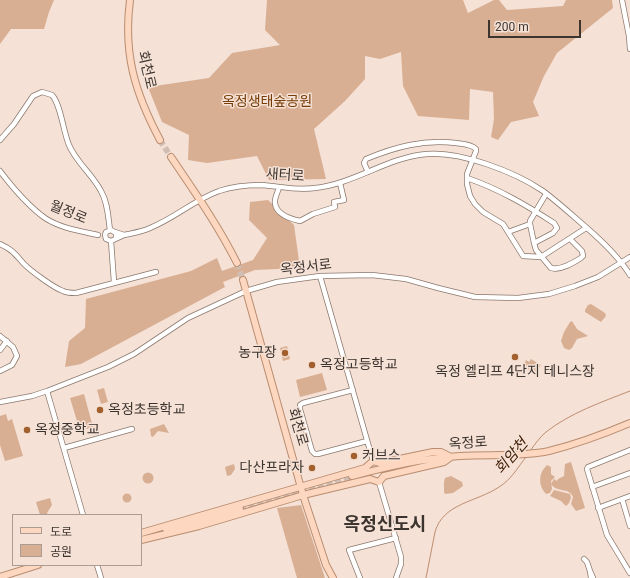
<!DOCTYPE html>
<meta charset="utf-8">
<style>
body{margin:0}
#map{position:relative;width:630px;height:578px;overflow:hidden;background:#f5e1d5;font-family:Roboto,"Noto Sans KR",sans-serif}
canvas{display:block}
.legend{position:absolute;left:12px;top:514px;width:130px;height:52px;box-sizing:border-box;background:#f5e1d5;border:1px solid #ab9c93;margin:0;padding:5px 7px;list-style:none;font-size:12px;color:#3c342f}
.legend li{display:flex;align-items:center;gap:8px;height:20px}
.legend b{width:20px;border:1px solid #ab9c93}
.scale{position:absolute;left:488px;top:20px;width:93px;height:18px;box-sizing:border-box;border:2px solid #3c342f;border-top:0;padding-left:5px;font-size:12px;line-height:14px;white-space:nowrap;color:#3c342f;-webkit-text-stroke:3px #f5e1d5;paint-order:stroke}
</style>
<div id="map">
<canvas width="630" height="578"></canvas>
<ul class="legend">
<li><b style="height:5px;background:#fdd7bf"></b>도로</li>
<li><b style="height:11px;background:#d9af94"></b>공원</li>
</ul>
<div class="scale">200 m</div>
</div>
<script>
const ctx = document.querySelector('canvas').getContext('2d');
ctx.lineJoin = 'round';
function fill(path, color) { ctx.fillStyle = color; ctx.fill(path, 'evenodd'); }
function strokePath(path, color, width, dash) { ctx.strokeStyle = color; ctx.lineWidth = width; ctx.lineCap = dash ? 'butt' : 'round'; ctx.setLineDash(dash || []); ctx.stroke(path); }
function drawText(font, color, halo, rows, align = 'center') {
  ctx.font = font + ' Roboto,"Noto Sans KR",sans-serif'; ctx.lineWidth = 3; ctx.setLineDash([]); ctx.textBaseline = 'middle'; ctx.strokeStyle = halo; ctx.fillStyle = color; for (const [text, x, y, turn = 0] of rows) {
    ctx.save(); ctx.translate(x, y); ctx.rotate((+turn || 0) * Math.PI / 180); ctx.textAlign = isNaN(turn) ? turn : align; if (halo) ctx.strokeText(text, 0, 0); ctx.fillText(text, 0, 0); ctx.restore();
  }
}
fill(new Path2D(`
 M0 0H54L49 12 44 29H11L0 44Z
 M267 0H463L468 13 494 0H499L507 10 563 6 566 0H612L613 8 557 53 544 76 533 102 539 116 511 122 498 140 491 137 494 119 493 92 470 89 469 120 418 116 403 86 401 52 380 59 365 56V79L345 101 314 129 326 179 269 180 257 156 207 163 188 160 189 135 162 122 148 87 209 78 232 53 280 45 265 30Z
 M268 200 294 225 300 268 255 270 223 282 225 287 81 364 65 367 69 341 85 328 86 299 191 271 217 258 222 271 253 260 267 238 249 220 250 202Z
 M591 304 605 313 606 316 601 322 585 312V310L588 305Z
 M572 321 577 329 588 336 577 339 572 348 569 350 564 348 561 341 564 332 570 322Z
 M287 346 290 359 283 361 280 348Z
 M531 359 541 365 536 374 523 366 526 360 529 362Z
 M322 373 327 390 300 397 296 380Z
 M104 388 108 402 101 404 97 390Z
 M84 394 93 427 80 431 70 398Z
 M6 414 8 421 12 419 23 456 5 461 0 445V416Z
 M164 424 169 433 158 431 153 437 151 436 150 429Z
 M571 462 585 508 576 511 571 504 573 497C569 487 557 493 551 484L554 479 557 481 558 479 564 476 565 464Z
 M234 464 235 469 231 475 227 476 225 467Z
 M547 465 551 467V474L555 477 551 481 552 489 550 493 546 494C538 486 538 473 547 465Z
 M142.5 478a5.5 5.5 0 1 1 11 0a5.5 5.5 0 1 1-11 0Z
 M451 476 462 482 463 486 453 493 445 494 444 492V482L445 478Z
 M554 490 570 494 571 498 569 503 566 506 561 501 550 496Z
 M122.5 498a4.5 4.5 0 1 1 9 0a4.5 4.5 0 1 1-9 0Z
 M50 498 52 505 47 513 48 515H40L36 502Z
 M301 505 325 578H297L277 508Z`), '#d9af94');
strokePath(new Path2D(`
 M530 451C535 444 540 437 546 432 570 413 602 402 630 391
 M426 578 435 532C443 503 477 502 499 487 511 480 518 467 526 457`), '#be8e70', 1);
strokePath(new Path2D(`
 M160 140 171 157
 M237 263 243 280
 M240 509 352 476`), '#d0beb4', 6, [6, 3]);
const minor = new Path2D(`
 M622 0 629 36 630 49
 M0 140 14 124 33 96 42 92 52 95C61 105 63 131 69 145 76 162 92 174 101 191 108 203 108 217 110 230
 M0 171C13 188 27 205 45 218 60 228 80 231 98 235
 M368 172 364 163 366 159C395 147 424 139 456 143 463 144 471 144 476 149V151L467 174V184L470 196 475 204 483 212 503 224 523 256 541 257 586 228
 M467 178C499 189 526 205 554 223L557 228 553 233 534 243 530 224
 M279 187C278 192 274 199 275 203 276 215 291 219 300 221L313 214 335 207 334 202 344 200 340 183
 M530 224V221L546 194
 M115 232 124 235 111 241 106 239 105 235 106 232 111 230 116 233V238
 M508 232 530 224
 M124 235C133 233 142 232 150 228 175 218 194 200 219 191 231 187 248 185 261 185 279 186 297 191 315 188 354 184 388 157 427 154 461 151 515 172 543 191 559 203 573 216 587 228 603 242 619 257 630 275
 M111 241 114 282
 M534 243 536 250 551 268C560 271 573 263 581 258L583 256 582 251 570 239
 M0 244C13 250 15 254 24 264 31 271 54 288 63 291 67 293 72 293 76 293L156 272
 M320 276 373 461
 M0 336 13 347 17 356 12 365 0 371
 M0 350 7 341
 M353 390 303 403 300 405V409L312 451 315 454H318L367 441
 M47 391 83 515
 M0 402 32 396 47 391 108 367 134 354 188 318 246 291 277 282 320 276 372 275 406 279 438 288 475 297 518 298 549 294 575 286 598 277 630 257
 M64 448 132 429
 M630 450 588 467 587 469 607 535 630 573
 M379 482 401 557V564L396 578
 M592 487 630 473
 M622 499 630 526
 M598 508 630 496
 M584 559 587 562 590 571
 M97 565 101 578
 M360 578 349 550 396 538
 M591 578 590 571 593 578`);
const major = new Path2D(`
 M130 0C123 54 135 93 160 140
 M171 157C194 191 218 225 237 263
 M243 280 303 495 326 565 333 578
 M352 476C387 467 424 458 460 456 489 454 521 457 549 451 577 444 604 434 630 423
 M166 529 240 509
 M141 533 365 468 373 461 380 463 433 452H441L451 457
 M141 540 199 526 303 495 370 479 379 482 384 476 444 462 451 457
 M0 577 38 565`);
strokePath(minor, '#8a786d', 6);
strokePath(major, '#b88d71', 8);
strokePath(minor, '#fff', 4.5);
strokePath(major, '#fdd7bf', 6);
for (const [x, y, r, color] of [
 [285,353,4,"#a3602f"],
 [515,357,4,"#a3602f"],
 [312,365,4,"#a3602f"],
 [100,410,4,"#a3602f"],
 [27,430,4,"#a3602f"],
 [354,456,4,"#a3602f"],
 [312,468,4,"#a3602f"]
]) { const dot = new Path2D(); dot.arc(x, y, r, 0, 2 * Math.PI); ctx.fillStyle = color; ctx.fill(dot); strokePath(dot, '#f5e1d5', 1.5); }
drawText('14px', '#3c342f', '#f5e1d5', [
 ["회천로",146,70,77],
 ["새터로",285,176,4],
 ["월정로",68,213,22],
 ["옥정서로",306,268,-7],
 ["회천로",297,427,74],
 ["옥정로",468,444,-4]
]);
drawText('14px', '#773c07', '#f5e1d5', [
 ["옥정생태숲공원",267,102]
]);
drawText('14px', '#3c342f', '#f5e1d5', [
 ["농구장",277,353,"right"],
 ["옥정고등학교",320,365],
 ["옥정 엘리프 4단지 테니스장",515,372,"center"],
 ["옥정초등학교",108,410],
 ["옥정중학교",35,430],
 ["커브스",362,456],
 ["다산프라자",304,468,"right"]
], 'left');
drawText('italic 15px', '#44230b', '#f5e1d5', [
 ["회암천",512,457,-49]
]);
drawText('bold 18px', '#3c342f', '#f5e1d5', [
 ["옥정신도시",385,525]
]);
</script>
